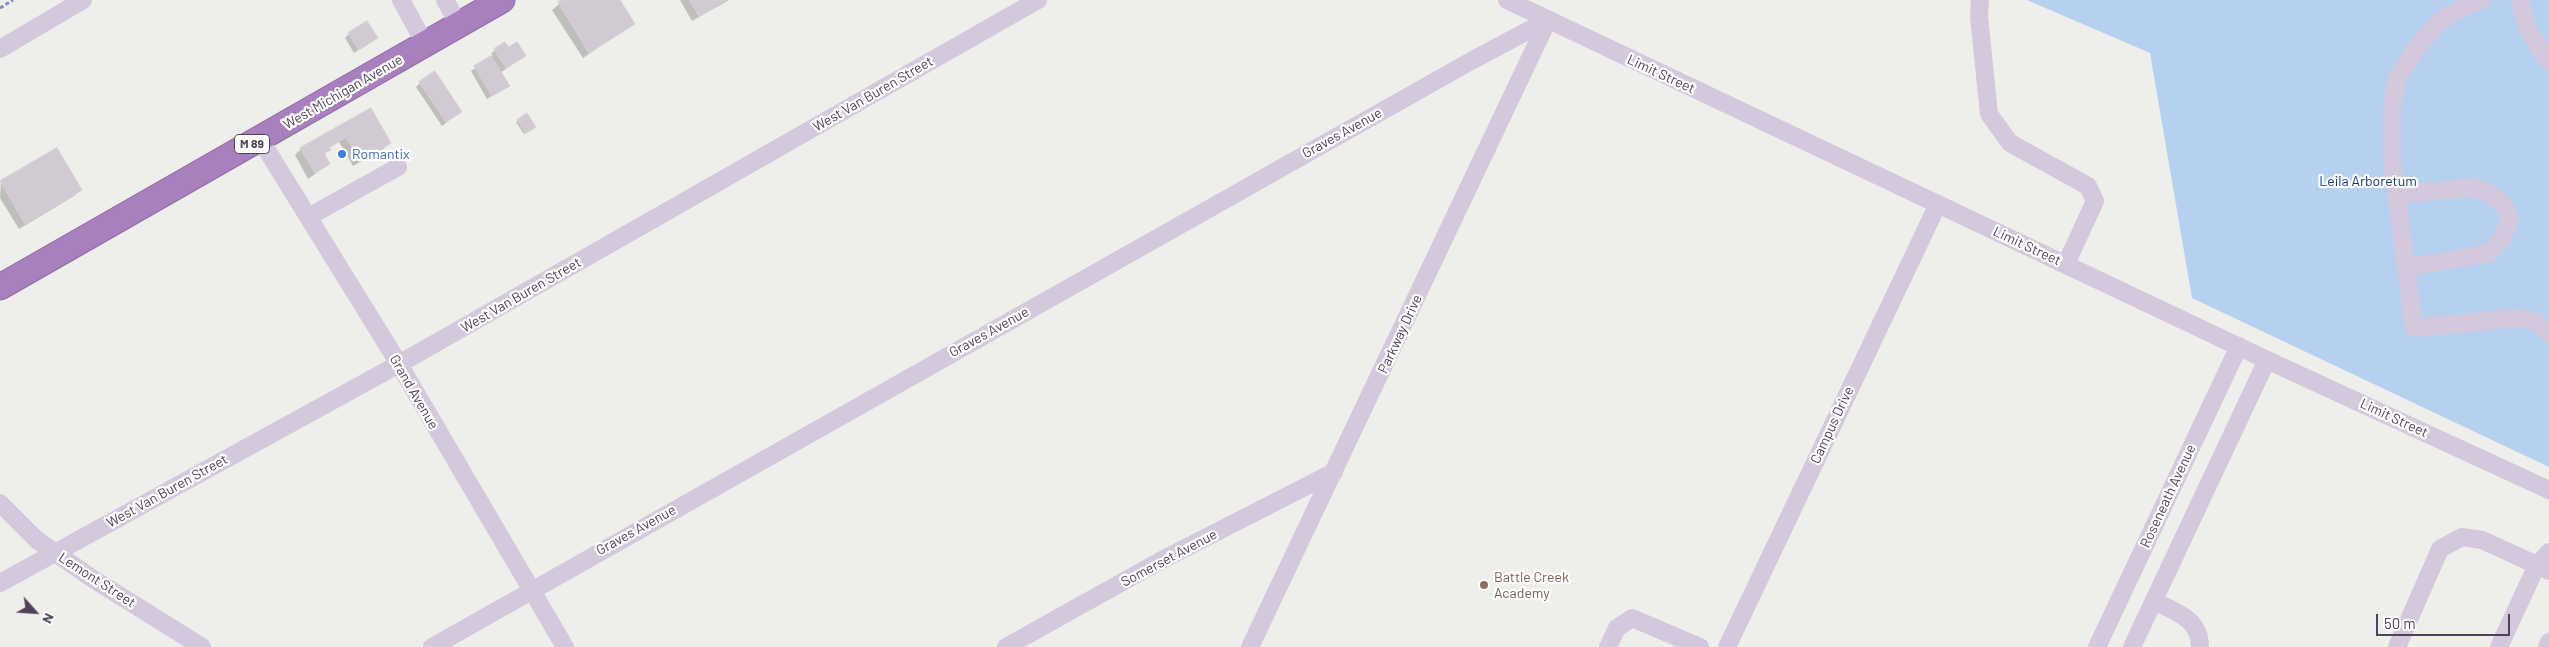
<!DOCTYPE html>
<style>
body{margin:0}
#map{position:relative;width:2549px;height:647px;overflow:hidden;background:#eeeeeb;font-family:Barlow,sans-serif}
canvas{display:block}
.north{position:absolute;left:10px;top:587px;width:50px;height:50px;-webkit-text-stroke:4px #fff;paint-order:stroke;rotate:116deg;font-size:14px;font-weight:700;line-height:20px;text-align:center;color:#504359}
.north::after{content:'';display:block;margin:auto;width:18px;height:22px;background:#504359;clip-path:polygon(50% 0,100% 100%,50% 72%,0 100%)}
.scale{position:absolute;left:2376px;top:614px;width:134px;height:22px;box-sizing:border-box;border:2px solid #504359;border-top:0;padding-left:6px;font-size:15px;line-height:18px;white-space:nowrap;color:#504359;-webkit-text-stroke:4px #fff;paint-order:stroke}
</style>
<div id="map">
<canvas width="2549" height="647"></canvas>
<div class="north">N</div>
<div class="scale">50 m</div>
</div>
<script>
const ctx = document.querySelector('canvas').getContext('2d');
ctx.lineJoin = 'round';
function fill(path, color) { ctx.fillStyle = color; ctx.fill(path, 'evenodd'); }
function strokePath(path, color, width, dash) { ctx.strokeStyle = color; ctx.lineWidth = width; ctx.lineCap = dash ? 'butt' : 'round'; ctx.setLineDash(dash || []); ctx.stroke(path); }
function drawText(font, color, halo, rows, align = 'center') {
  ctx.font = font + ' Barlow,sans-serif'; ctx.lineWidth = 4.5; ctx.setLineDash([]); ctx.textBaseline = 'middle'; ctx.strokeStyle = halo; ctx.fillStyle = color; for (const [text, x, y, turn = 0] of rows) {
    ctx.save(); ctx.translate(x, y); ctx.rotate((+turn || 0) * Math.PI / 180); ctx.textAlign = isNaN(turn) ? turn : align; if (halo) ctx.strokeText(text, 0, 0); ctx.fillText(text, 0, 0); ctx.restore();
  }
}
fill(new Path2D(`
 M2027 0H2549V467L2192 298 2150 53Z`), '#b6d1ef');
fill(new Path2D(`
 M564 0H618L633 24 583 58 552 10Z
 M680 0H729L692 21Z
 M349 34 376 38 354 53 345 38Z
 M508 49 524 56 500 73 508 85 487 99 471 71 493 56 491 54 495 50Z
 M420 83 460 112 442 126 416 87Z
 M370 109 389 143 383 149 353 166 339 142 329 148 324 155 329 164 308 179 295 155 301 149Z
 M518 121 533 129 524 134 516 122Z
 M1 182 80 190 74 196 19 229 0 198Z`), '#0003');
const building = new Path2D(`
 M562 0H620L635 24 589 53 558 2Z
 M690 0H726L699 16Z
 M367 21 378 38 359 50 348 33Z
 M505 42 508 47 517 42 526 56 506 68 494 49Z
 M491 56 510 86 492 96 474 66Z
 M435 71 462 112 446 122 419 82Z
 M371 108 391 143 360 161 346 137 329 147 331 150 324 153 330 164 315 173 300 148Z
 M527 113 536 127 526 133 517 120Z
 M57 148 82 190 25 224 0 181Z`);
fill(building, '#d2cad3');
strokePath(building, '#d6cfd7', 1);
const highway = new Path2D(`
 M0 287 502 0`);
strokePath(highway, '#936ba8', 27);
strokePath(new Path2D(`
 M0 8 13 0`), '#6d90ce', 3, [4, 2.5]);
strokePath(new Path2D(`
 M401 0 425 44
 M445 0 459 25
 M1507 0 2267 360 2549 490
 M1980 0 1979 17 1989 114 2010 143 2088 186 2095 201 2066 264
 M2482 0 2463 7 2440 21 2417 47 2397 79 2392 111V159L2414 328 2517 318 2536 322 2549 333
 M2520 0 2528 30 2549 62
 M0 49 83 0
 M260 139 399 364 565 647
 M2397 195 2474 187 2491 194 2504 205 2510 219 2502 239 2489 253 2406 268
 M310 216 398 167
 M0 503 37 540 93 579 202 647
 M2549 552 2537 565 2549 571
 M0 583 399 364 1038 0
 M2154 601C2175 612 2200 618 2200 647
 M432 647 1471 61 1548 20
 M1006 647 1160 561 1334 472
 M1250 647 1548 20
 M1608 647 1617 628 1632 618 1700 647
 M1727 647 1938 204
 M2097 647 2239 346
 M2132 647 2267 360
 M2397 647 2440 549 2462 537 2482 540 2537 565 2499 647
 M2547 647 2549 642`), '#d4c8dd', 18);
strokePath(highway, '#a780bd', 25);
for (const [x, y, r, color] of [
 [342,154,5,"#3f7fe0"],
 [1484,585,5,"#8d6e63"]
]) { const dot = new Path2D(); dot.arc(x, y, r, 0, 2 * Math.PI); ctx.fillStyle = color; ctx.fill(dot); strokePath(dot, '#fff', 2); }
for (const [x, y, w] of [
 [252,144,35]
]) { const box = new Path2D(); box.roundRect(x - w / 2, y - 9.5, w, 19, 4); ctx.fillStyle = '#fff'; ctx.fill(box); strokePath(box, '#504359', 1); }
drawText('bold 12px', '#504359', null, [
 ["M 89",252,144]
]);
drawText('14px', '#504359', '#fff', [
 ["Limit Street",1661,74,25],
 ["West Michigan Avenue",343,92,-30],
 ["West Van Buren Street",873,94,-30],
 ["Graves Avenue",1342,133,-29],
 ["Limit Street",2027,246,25],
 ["West Van Buren Street",521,295,-30],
 ["Graves Avenue",989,332,-29],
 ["Parkway Drive",1400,334,-65],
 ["Grand Avenue",414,392,60],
 ["Limit Street",2394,418,25],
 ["Campus Drive",1832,425,-65],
 ["West Van Buren Street",167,491,-29],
 ["Roseneath Avenue",2168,496,-65],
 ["Graves Avenue",636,530,-29],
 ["Somerset Avenue",1169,558,-28],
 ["Lemont Street",97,580,33]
]);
drawText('14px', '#366cbe', '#fff', [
 ["Romantix",352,154]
], 'left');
drawText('14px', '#13397b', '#fff', [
 ["Leila Arboretum",2368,181]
]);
drawText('14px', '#785e54', '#fff', [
 ["Battle Creek",1494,577],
 ["Academy",1494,593]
], 'left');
</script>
